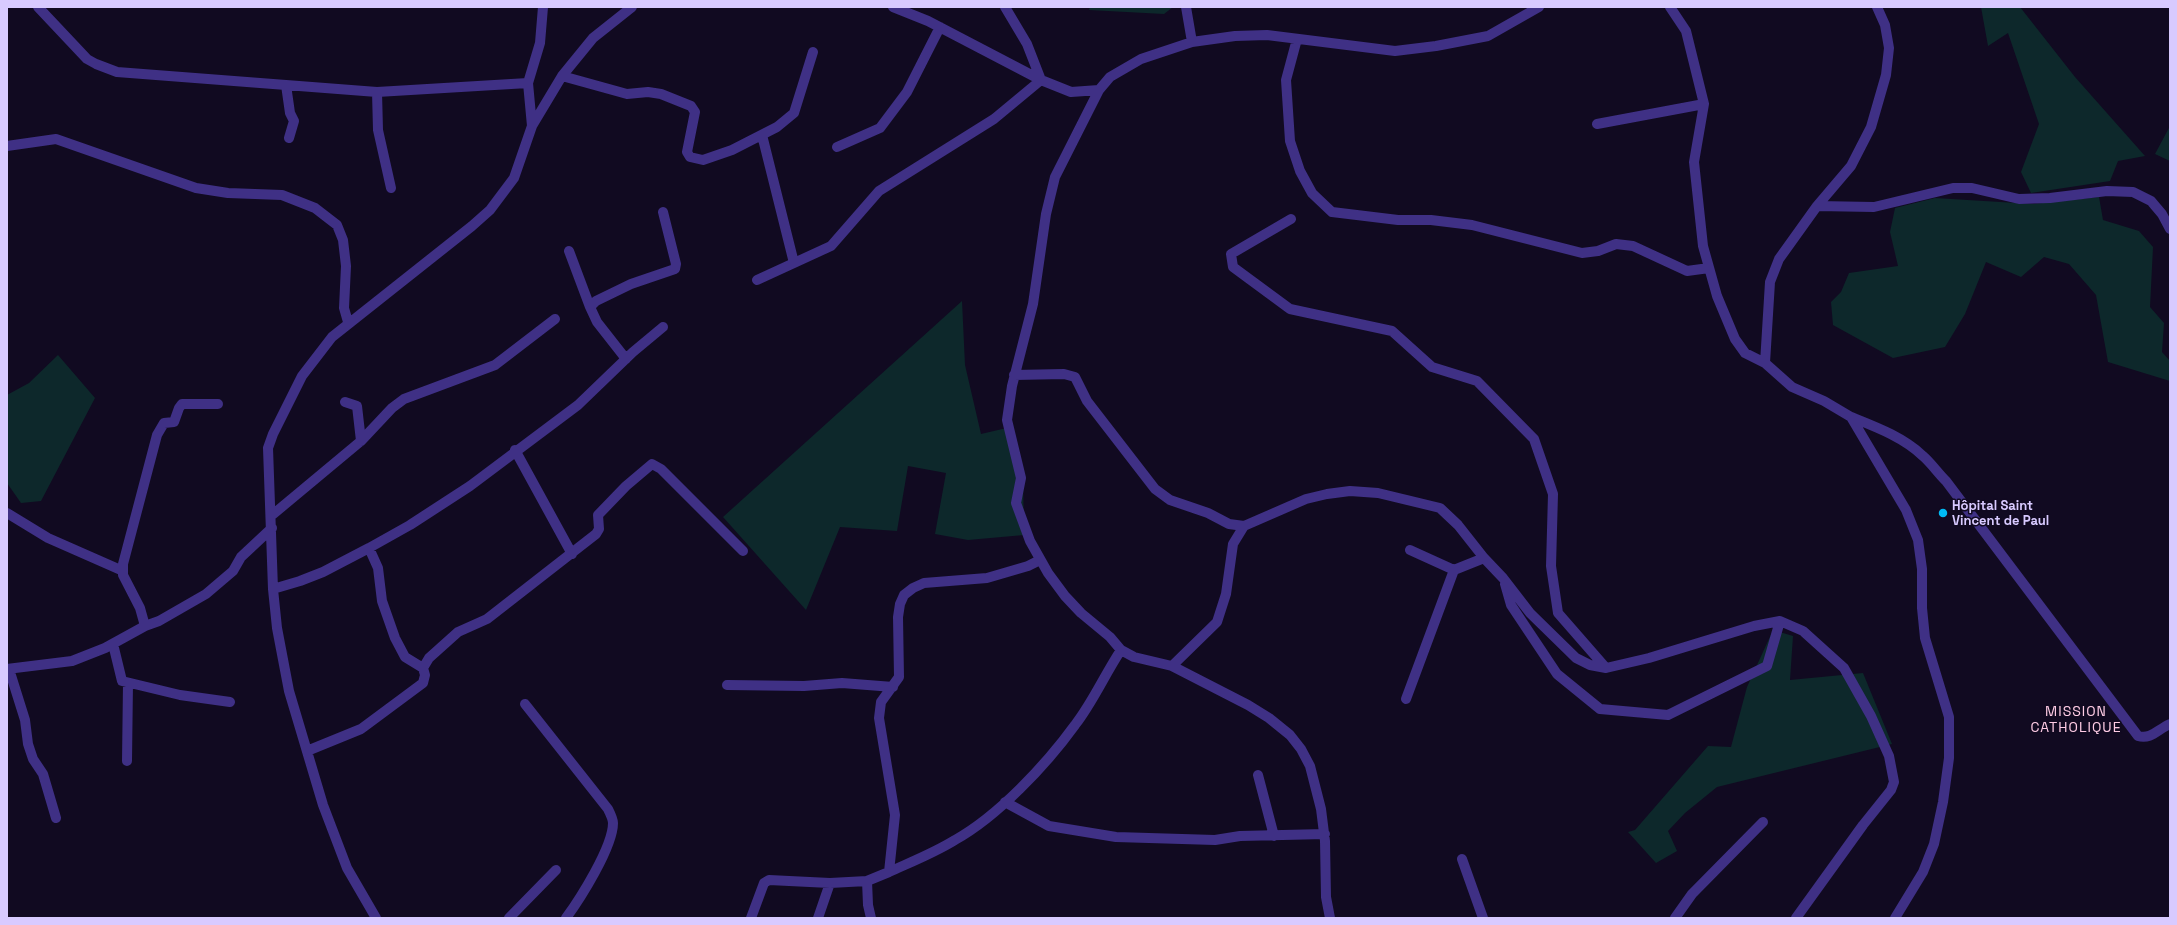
<!DOCTYPE html>
<meta charset="utf-8">
<style>
body{margin:0}
#map{position:relative;width:2177px;height:925px;overflow:hidden;background:#110a21;font-family:"Space Grotesk",sans-serif}
canvas{display:block}
.frame{position:absolute;inset:0;border:8px solid #d8caff;pointer-events:none}
</style>
<div id="map">
<canvas width="2177" height="925"></canvas>
<div class="frame"></div>
</div>
<script>
const ctx = document.querySelector('canvas').getContext('2d');
ctx.lineJoin = 'round';
function fill(path, color) { ctx.fillStyle = color; ctx.fill(path, 'evenodd'); }
function strokePath(path, color, width, dash) { ctx.strokeStyle = color; ctx.lineWidth = width; ctx.lineCap = dash ? 'butt' : 'round'; ctx.setLineDash(dash || []); ctx.stroke(path); }
function drawText(font, color, halo, rows, align = 'center') {
  ctx.font = font + ' "Space Grotesk",sans-serif'; ctx.lineWidth = 3; ctx.setLineDash([]); ctx.textBaseline = 'middle'; ctx.strokeStyle = halo; ctx.fillStyle = color; for (const [text, x, y, turn = 0] of rows) {
    ctx.save(); ctx.translate(x, y); ctx.rotate((+turn || 0) * Math.PI / 180); ctx.textAlign = isNaN(turn) ? turn : align; if (halo) ctx.strokeText(text, 0, 0); ctx.fillText(text, 0, 0); ctx.restore();
  }
}
fill(new Path2D(`
 M1090 7H1173L1164 14 1089 10Z
 M1981 7H2020L2075 77 2145 156 2118 161 2110 181 2031 193 2021 172 2039 124 2008 33 1988 46Z
 M2170 126V161L2155 154Z
 M2099 197 2103 220 2139 231 2153 247 2150 307 2164 323 2162 352 2170 361V381L2108 362 2096 295 2069 264 2044 257 2021 277 1986 262 1965 314 1945 347 1893 358 1833 325 1831 302 1841 292 1849 273 1898 266 1890 232 1895 208 1935 198 2033 204Z
 M962 301 965 365 981 434 1011 427 1023 479 1024 535 968 540 935 534 946 473 908 466 897 531 840 527 806 610 723 517Z
 M58 355 95 398 41 501 21 503 7 483V395L29 383Z
 M1773 630 1793 636 1790 680 1863 673 1892 744 1717 787 1685 813 1668 831 1677 851 1656 863 1628 832 1635 830 1708 746 1731 747 1747 687Z`), '#0d282b');
strokePath(new Path2D(`
 M38 7 87 59 96 64 117 72 377 92 528 83
 M893 7 928 21 1041 80 1071 92 1099 90
 M1186 7 1192 42
 M1670 7 1686 31 1704 104 1694 162 1703 246 1717 296 1735 339 1745 353 1765 363 1792 387 1824 401 1851 417 1906 510 1918 540 1922 569V608L1925 638 1949 717V758L1943 802 1934 844 1923 872 1895 918
 M1297 39 1286 80 1290 141 1300 171 1312 193 1332 212 1398 220H1431L1472 225 1582 253 1598 251 1616 244 1633 246 1687 271 1709 268
 M562 76 627 94 648 92 661 94 691 106 695 112 687 152 690 157 703 160 732 150 777 127 794 113 813 52
 M286 85 290 113 294 121 289 138
 M377 92 378 130 391 188
 M1597 124 1704 104
 M532 126 528 83 540 43 543 7
 M762 135 794 263
 M7 146 56 139 196 188 228 193 282 195 315 208 337 225 343 240 346 266 344 308 348 322
 M837 147 880 128 907 92 940 27
 M1817 206 1874 207 1953 188H1972L2019 199 2050 198 2107 191 2133 192 2151 201 2162 214 2170 229
 M1291 219 1231 254 1233 267 1290 309 1392 331 1432 367 1477 381 1534 439 1553 494 1551 566 1558 613 1606 668
 M569 251 590 307
 M757 280 831 246 879 191 994 119 1041 80 1027 44 1005 7
 M626 359 597 322 590 307 596 301 631 284 675 269 676 264 663 212
 M1765 363 1770 282 1779 259 1817 206 1851 166 1871 127 1886 75 1889 48 1885 25 1877 7
 M1014 375 1064 374 1075 377 1087 401 1155 489 1170 500 1208 513 1229 524 1244 526 1306 499 1327 494 1350 491 1378 493 1440 508 1458 525 1484 558 1503 578 1530 613 1576 658 1590 665 1606 668 1649 658 1754 626 1780 621 1803 631 1844 668 1871 716 1889 756 1894 782 1891 790 1863 825 1796 918
 M1851 417C1876 427 1903 437 1923 456 1931 463 1938 473 1946 481L2138 736C2151 740 2158 729 2170 724
 M361 441 392 408 404 399 495 365 555 319
 M515 450 572 554
 M7 513 48 538 123 571
 M271 516 361 441 357 406 345 402
 M369 548 378 568 382 601 395 638 405 657 423 668
 M1410 550 1454 570
 M1505 584 1511 605 1557 674 1600 709 1668 715 1767 666 1780 621
 M273 589 300 581 323 572 369 548 410 525 470 486 578 405 633 352 663 327
 M145 626 140 608 123 575V564L157 435 164 423 174 422 179 408 182 404H218
 M113 644 122 681 180 695 230 702
 M1172 666 1217 622 1226 594 1233 544 1244 526
 M7 669 72 661 105 648 145 626 159 621 206 594 233 571 241 557 272 528
 M9 669 25 720 28 744 33 759 43 774 56 818
 M727 685 804 686 842 683 893 687
 M1406 699 1454 570 1484 558
 M525 704 608 809C610 813 613 819 613 823 613 847 580 899 566 918
 M307 751 361 729 423 683 425 675 423 668 429 658 458 632 487 619 596 534 599 529 598 515 626 486 652 464 661 469 743 551
 M127 761 128 683
 M1258 775 1274 836
 M1005 802 1049 826 1116 837 1215 840 1240 836 1325 834
 M1462 859 1483 918
 M889 872C911 862 934 853 955 840 998 816 1046 765 1075 725 1093 702 1105 674 1121 650
 M376 918 347 868 323 805 289 691 277 628 273 589 268 448 273 434 302 376 332 337 472 226 490 210 514 178 532 126 562 76 593 38 632 7
 M509 918 556 870
 M751 918 764 883 769 880 830 883 867 881
 M818 918 830 883
 M871 918 868 905 867 881 889 872 895 815 879 718 881 702 899 677 898 617 900 604 904 595 913 588 924 583 987 578 1028 566 1040 560
 M1330 918 1326 897 1325 841 1321 809 1310 766 1301 749 1290 735 1269 718 1248 705 1172 666 1134 657 1121 650 1110 637 1081 613 1065 596 1048 573 1030 541 1016 503 1021 478 1007 420 1012 386 1033 304 1046 214 1055 177 1099 90 1110 77 1141 59 1192 42 1235 36 1267 35 1395 51 1436 46 1488 36 1539 7
 M1675 918 1692 894 1763 822`), '#3f3085', 10);
for (const [x, y, r, color] of [
 [1943,513,5,"#00baf5"]
]) { const dot = new Path2D(); dot.arc(x, y, r, 0, 2 * Math.PI); ctx.fillStyle = color; ctx.fill(dot); strokePath(dot, '#110a21', 1.5); }
drawText('bold 13px', '#d8caff', '#110a21', [
 ["Hôpital Saint",1952,506],
 ["Vincent de Paul",1952,521]
], 'left');
ctx.letterSpacing = '1px';
drawText('14px', '#ffcce5', '#110a21', [
 ["MISSION",2076,712],
 ["CATHOLIQUE",2076,728]
]);
ctx.letterSpacing = '0px';
</script>
